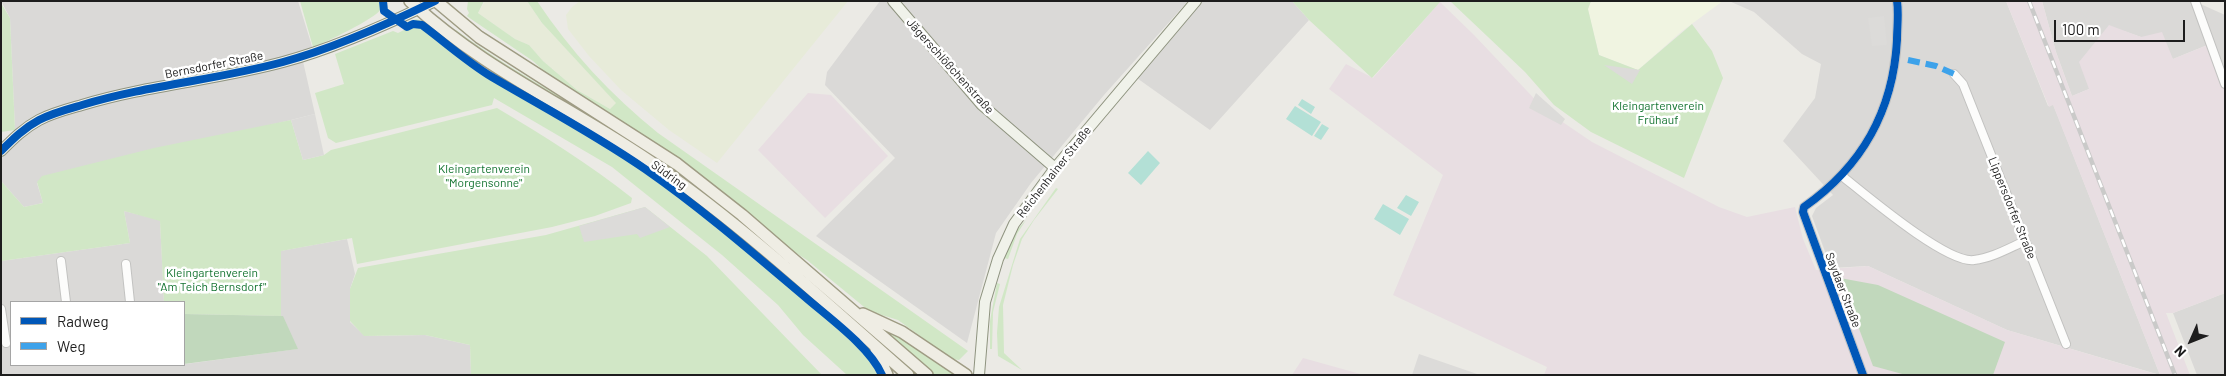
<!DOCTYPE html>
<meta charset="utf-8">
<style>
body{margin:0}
#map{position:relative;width:2226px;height:376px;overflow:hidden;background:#ebeae5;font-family:Barlow,sans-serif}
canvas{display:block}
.frame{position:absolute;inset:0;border:2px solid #1d1d1d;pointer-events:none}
.legend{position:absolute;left:10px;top:301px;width:175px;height:65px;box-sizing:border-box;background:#fff;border:1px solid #a5a5a5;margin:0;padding:6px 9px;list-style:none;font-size:15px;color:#1d1d1d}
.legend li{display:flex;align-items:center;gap:10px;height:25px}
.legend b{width:25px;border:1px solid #a5a5a5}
.north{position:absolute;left:2166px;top:316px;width:50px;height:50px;-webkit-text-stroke:4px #fff;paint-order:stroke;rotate:226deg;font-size:14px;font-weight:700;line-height:20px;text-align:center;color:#1d1d1d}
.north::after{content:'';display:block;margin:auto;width:18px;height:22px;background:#1d1d1d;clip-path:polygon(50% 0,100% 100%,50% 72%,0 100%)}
.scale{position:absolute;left:2054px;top:20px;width:131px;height:22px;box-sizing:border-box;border:2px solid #1d1d1d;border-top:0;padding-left:6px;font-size:15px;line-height:18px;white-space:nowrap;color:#1d1d1d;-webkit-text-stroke:4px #fff;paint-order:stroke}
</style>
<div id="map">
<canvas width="2226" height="376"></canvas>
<div class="frame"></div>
<ul class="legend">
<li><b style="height:6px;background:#0057b8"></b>Radweg</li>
<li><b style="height:6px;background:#3da2ea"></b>Weg</li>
</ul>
<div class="north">N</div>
<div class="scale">100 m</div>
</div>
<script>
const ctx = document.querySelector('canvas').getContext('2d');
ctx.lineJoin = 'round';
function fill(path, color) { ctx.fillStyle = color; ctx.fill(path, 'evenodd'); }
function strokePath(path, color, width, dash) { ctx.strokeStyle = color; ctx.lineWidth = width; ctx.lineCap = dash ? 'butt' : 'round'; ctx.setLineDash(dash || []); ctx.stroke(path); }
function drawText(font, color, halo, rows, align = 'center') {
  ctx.font = font + ' Barlow,sans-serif'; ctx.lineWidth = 5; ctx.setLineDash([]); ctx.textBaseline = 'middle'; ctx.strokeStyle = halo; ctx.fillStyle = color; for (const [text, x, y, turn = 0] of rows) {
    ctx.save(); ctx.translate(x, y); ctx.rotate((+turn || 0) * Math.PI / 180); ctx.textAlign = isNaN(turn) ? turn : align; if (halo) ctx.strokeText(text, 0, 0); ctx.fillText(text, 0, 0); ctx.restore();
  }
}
fill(new Path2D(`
 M1 1H298L314 53 302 57 315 114 37 183 43 203 24 207 1 181V143L15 129 10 18Z
 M880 1H1188L1104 95 1031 183 996 233 967 343 816 236 895 158 825 85 827 72Z
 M1199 1H1292L1309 20 1210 130 1134 76Z
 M1729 1H2006L2048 106 2053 104 2160 375 2007 330 1868 266 1831 268 1812 216 1816 208 1833 195 1783 141 1815 98 1821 64 1802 54 1754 12Z
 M2042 1H2194L2210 44 2173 59 2141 37 2109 26 2089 89 2072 96 2056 52Z
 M2196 2 2225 15V79Z
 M124 211 160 220 164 302H11V365L171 366 297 349 281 316 280 251 347 239 355 274 350 289V322L365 336 425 335 470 345 471 375H1V261L130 243Z
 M2225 293V375H2197L2173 313Z`), '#dad9d7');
fill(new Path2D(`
 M2006 1H2042L2056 52 2072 96 2089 89 2079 62 2109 25 2141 37 2162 32 2173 59 2210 44 2225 86V293L2173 313H2166L2190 375H2160L2053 105 2049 107Z
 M1440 2 1474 35 1545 110 1592 142 1719 207 1747 217 1795 207 1803 239 1816 270 1868 266 2007 330 2159 375H1544L1547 367 1393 295 1443 175 1329 89 1346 64 1373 78Z
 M808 93 831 95 888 156 825 218 758 150Z
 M1303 358 1364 375H1292Z`), '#e8dee2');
fill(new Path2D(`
 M1591 1H1723L1682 31 1638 70 1599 55 1588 9Z`), '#f0f4e1');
fill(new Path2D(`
 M485 1H527L542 23 617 103 610 109 577 90 543 61 529 45 515 39 478 13Z
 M580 1H848L717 163 669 130 621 90 589 56 568 29 566 15 572 7Z`), '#e7ebd9');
fill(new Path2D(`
 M300 1H379L380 10C376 18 325 43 313 47Z
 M468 1H484L478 13 515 39 529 45 543 61 577 90 610 109 616 103 542 23 527 1H537C571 52 611 95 658 133L968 351 959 360 952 359 898 320 869 311 807 260 785 246 549 76 533 61 471 19 467 16 469 13 467 9Z
 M1292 1H1441L1372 78 1309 20Z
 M1450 1H1591L1588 9 1599 55 1638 70 1692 24 1712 51 1723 78 1684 178 1591 132 1554 105 1525 72Z
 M1 3 10 18 15 130 1 132Z
 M416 19C427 21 438 28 441 39L420 23 407 25 404 23Z
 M414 25 425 29C479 75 543 105 603 143 675 187 739 243 803 298 825 316 869 349 880 375H847L803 335 778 305 722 255 612 167 494 98 492 105 336 143 328 138 315 93 344 84 335 54 393 31 398 33Z
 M456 30C523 80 599 115 667 163 757 227 837 303 920 375H915L787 264 628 141 510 71 453 33Z
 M497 108C544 136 589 164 632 198L631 203 595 216 552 227 357 264 352 238 281 251V316L184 314V302H164L160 221 124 211 130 243 1 261V181L24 207 43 203 37 182 42 176 154 148 291 120 303 160 324 155 331 150Z
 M1056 188 1058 189 1034 220 1022 239 1013 265 1003 305 1004 353 1022 370 998 356 997 333 999 307 1020 239Z
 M645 207 707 256 822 375H471L470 345 425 335 364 336 350 321V289L358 268 546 235Z
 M1026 220 1017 234 1008 259 1004 258 1016 231Z
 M997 283 1000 284 993 312 992 349H990V321Z
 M880 328 897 332 956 375H934Z`), '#d1e7c6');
fill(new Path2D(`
 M1840 278 1878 285 2005 342 1993 375H1906L1873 366Z
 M184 314 283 316 298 349 184 364Z`), '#c1d8bc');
fill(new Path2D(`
 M1302 99 1315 107 1311 114 1298 105Z
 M1295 106 1321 122 1312 136 1286 119Z
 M1322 124 1329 128 1321 140 1314 136Z
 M1148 151 1160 163 1141 185 1128 173Z
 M1406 195 1419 202 1411 216 1397 208Z
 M1383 204 1409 219 1400 235 1374 219Z`), '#b3e0d6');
fill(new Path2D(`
 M1884 16 1887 45 1872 46 1868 18Z
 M1604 65 1640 70 1632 84Z
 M1536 93 1565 119 1561 125 1529 108Z
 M315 114 324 155 303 160 291 120Z
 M645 207 670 227 640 238 637 234 584 242 579 226Z
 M1419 354 1480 375H1412Z`), '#dcdbd9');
const street = new Path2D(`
 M2195 1 2225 84
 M1954 74 1963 84 2066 344
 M1842 176C1866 195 1947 264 1974 260 1992 258 2009 248 2025 241
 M61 261 66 302
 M126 264 130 302
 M1 309 6 343
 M1863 375 1803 212 1804 207C1862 166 1893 112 1897 40 1897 27 1899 14 1897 1`);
const secondary = new Path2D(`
 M893 1 982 105 1055 168
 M1 151C13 139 24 128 39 120 52 113 68 109 82 105 148 85 217 80 283 62 335 48 386 25 435 1
 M979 375 985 302 998 259 1014 224 1055 168 1196 1`);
const primary = new Path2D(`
 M410 1C483 70 577 110 658 167 747 229 827 304 908 375
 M436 1 479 37 677 164 742 215 927 375
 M863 314 902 332 966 375
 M876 350 887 375`);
strokePath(street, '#c2c2c0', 10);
strokePath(secondary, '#8e937f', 12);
strokePath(primary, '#9f9c84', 14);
strokePath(street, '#fcfcfb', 8);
strokePath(secondary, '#f0f2ea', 10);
strokePath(primary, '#efede4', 11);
const rail = new Path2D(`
 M2029 1 2175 375`);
strokePath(rail, '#cacac9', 4.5);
strokePath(rail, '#fff', 2.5, [8]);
strokePath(new Path2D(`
 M1908 60 1936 66 1954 74`), '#3da2ea', 6, [12, 6]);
strokePath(new Path2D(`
 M383 1 384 11 407 27 413 24 422 25C445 42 467 62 492 77 543 107 596 135 645 169 701 208 753 253 805 297 828 317 870 347 882 375
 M1 151C13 139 24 128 39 120 52 113 68 109 82 105 148 85 217 80 283 62 335 48 386 25 435 1
 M1863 375 1803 212 1804 207C1862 166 1893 112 1897 40 1897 27 1899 14 1897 1`), '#0057b8', 8);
drawText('12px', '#1d1d1d', '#fff', [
 ["Bernsdorfer Straße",214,65,-11],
 ["Jägerschlößchenstraße",950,66,48],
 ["Reichenhainer Straße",1054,172,-52],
 ["Südring",669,175,36],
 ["Lippersdorfer Straße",2012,208,68],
 ["Saydaer Straße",1843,290,69]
]);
drawText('12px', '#137330', '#fff', [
 ["Kleingartenverein",1658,106],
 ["Frühauf",1658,120],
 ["Kleingartenverein",484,169],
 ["\"Morgensonne\"",484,183],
 ["Kleingartenverein",212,273],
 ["\"Am Teich Bernsdorf\"",212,287]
]);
</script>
